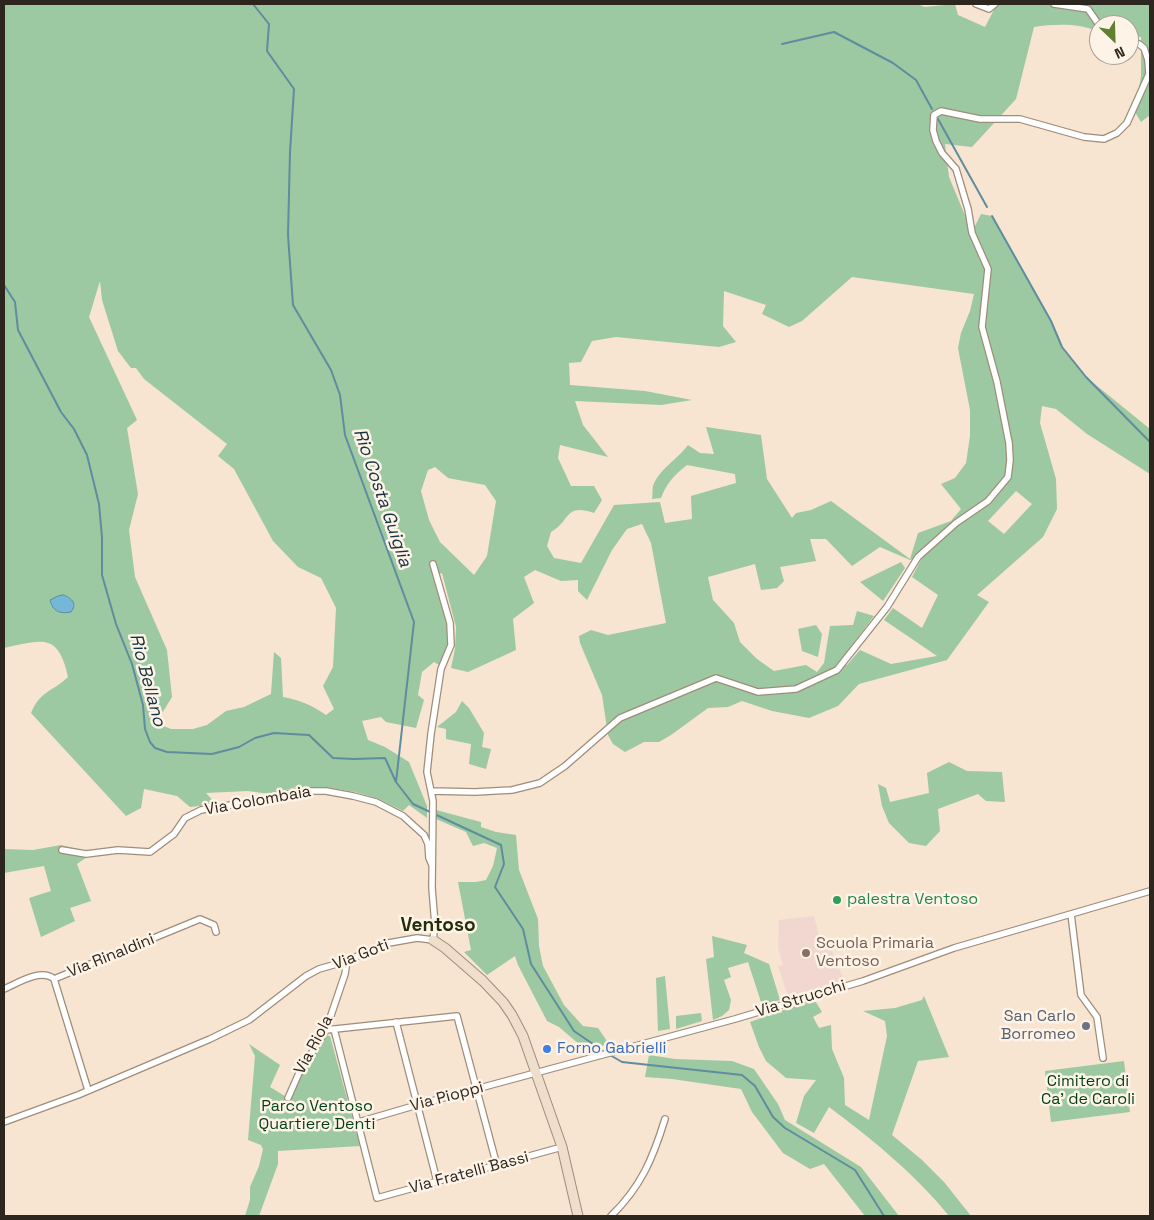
<!DOCTYPE html>
<style>
body{margin:0}
#map{position:relative;width:1154px;height:1220px;overflow:hidden;background:#f7e4d1;font-family:"Space Grotesk",sans-serif}
canvas{display:block}
.frame{position:absolute;inset:0;border:5px solid #2d261f;pointer-events:none}
.north{position:absolute;left:1089px;top:15px;width:50px;height:50px;box-sizing:border-box;background:#fef3e7;border:1px solid #aaa197;border-radius:50%;rotate:156deg;font-size:14px;font-weight:700;line-height:20px;text-align:center;color:#2d261f}
.north::after{content:'';display:block;margin:auto;width:18px;height:22px;background:#627e32;clip-path:polygon(50% 0,100% 100%,50% 72%,0 100%)}
</style>
<div id="map">
<canvas width="1154" height="1220"></canvas>
<div class="frame"></div>
<div class="north">N</div>
</div>
<script>
const ctx = document.querySelector('canvas').getContext('2d');
ctx.lineJoin = 'round';
function fill(path, color) { ctx.fillStyle = color; ctx.fill(path, 'evenodd'); }
function strokePath(path, color, width, dash) { ctx.strokeStyle = color; ctx.lineWidth = width; ctx.lineCap = dash ? 'butt' : 'round'; ctx.setLineDash(dash || []); ctx.stroke(path); }
function drawText(font, color, halo, rows, align = 'center') {
  ctx.font = font + ' "Space Grotesk",sans-serif'; ctx.lineWidth = 5; ctx.setLineDash([]); ctx.textBaseline = 'middle'; ctx.strokeStyle = halo; ctx.fillStyle = color; for (const [text, x, y, turn = 0] of rows) {
    ctx.save(); ctx.translate(x, y); ctx.rotate((+turn || 0) * Math.PI / 180); ctx.textAlign = isNaN(turn) ? turn : align; if (halo) ctx.strokeText(text, 0, 0); ctx.fillText(text, 0, 0); ctx.restore();
  }
}
fill(new Path2D(`
 M814 916 822 947 830 946 844 980 843 982 788 997 778 966 783 965 778 948 779 920Z`), '#f1d7d0');
fill(new Path2D(`
 M4 4H917L925 7 955 4 958 15 985 27 997 4H1150V115L1141 122 1135 112 1141 76V37H1129V25H1099V32C1079 23 1055 24 1034 27L1016 99 972 147 945 144 949 177 972 232 981 214 992 216 1051 321 1062 347 1086 377 1150 429V474L1087 434 1056 409 1042 406 1040 423 1056 479 1057 509 1043 537 977 595 989 602 947 660 859 684 838 706 809 718 772 711 742 701 728 707 708 708 671 735 659 742H644L625 752 613 744 608 735 602 695 580 643 579 636 591 630 608 635 666 623 651 543 642 524 627 529 612 550 587 600 578 591V580L561 581 535 570 524 577 534 603 513 619 516 650 468 672 451 668 455 649 456 627 442 573 434 576 448 625 447 647 441 666 434 662 422 672 418 695 424 700 416 728 386 722 381 717 362 721 368 740 385 747 409 762 427 806V818L409 805 403 811 379 799 355 792 326 787H297L270 794 248 791 206 793 216 804 190 807 177 796 144 789 141 808 126 816 31 713C41 690 51 693 68 677 66 666 60 646 48 643 39 639 14 646 4 648ZM852 277 974 294 970 311 961 333 958 348 970 410V436L966 463 955 478 941 484 961 509 951 521 918 533 910 559 831 501 811 510 796 513 792 518 767 479 761 435 706 427 714 454 700 453 688 445C678 459 659 469 653 486 652 490 653 495 652 499L661 498C666 484 675 474 687 465L735 474 736 483 691 496 692 519 665 523 660 502 614 505 581 563 554 558 547 546 551 532C571 521 564 503 594 513L602 500 594 486H571L558 458 560 445 608 457 583 425 575 401 661 405 692 400 645 391 570 385 569 363 581 362 592 341 616 337 719 347 736 342 723 326 724 291 766 305 762 314 789 327 802 321ZM100 281 102 300 118 351 131 368H136L144 379 227 444 218 456 234 469 273 541 298 567 321 578 336 608 333 667 323 686 334 709 326 715C312 705 300 700 283 697L281 658 274 652 271 694 244 707 226 711 207 725 193 729H171L156 723 172 697 167 650 135 577 129 530 138 494 127 428 137 420 89 317ZM435 467 448 478 485 485 496 501 487 556 474 575 440 542 429 520 421 491 428 470ZM1016 491 1032 504 1004 534 988 521ZM810 539H826L852 566 880 547 910 560 923 556 912 577 938 595 922 628 893 608 884 620 937 656 891 664 860 650 847 665H837L874 616 857 611 853 625 830 626 824 663 817 672 806 665 774 671 757 659 740 642 734 623 713 600 708 577 755 564 761 590 777 588 784 581 780 567 816 561Z
 M901 562 905 568 883 601 860 582Z
 M816 625 822 634 818 657 802 651 798 629Z
 M462 701 469 708 484 733 482 747 491 749 486 769 469 764 471 744 446 739V729L437 727 456 712Z
 M949 762 967 771 1002 772 1005 802 986 801 978 794 938 809 940 831 926 846 909 843 889 823 882 806 878 784 886 788 890 802 929 793 927 773Z
 M436 810 481 822V827L496 832 516 835 519 870 538 919 539 946 543 966 564 1005 583 1026 598 1028 609 1044 586 1050 559 1027 547 1021 518 965 515 956 487 975 464 952 471 950 458 882H476L486 880 493 866 497 848 484 843 473 846 466 832 436 819Z
 M61 845 85 851 97 850 77 864 91 901 70 908 75 921 41 937 29 898 51 891 44 866 4 873V849L33 850Z
 M712 936 747 945 744 953 769 964 780 1000 762 1005 748 962 728 968 731 977 724 980 731 1000 729 1010 722 1016 713 1020 706 959 714 957Z
 M665 976 670 1029 658 1031 656 978Z
 M924 996 949 1057 918 1061 892 1135 922 1160 944 1182 971 1216H949C917 1176 871 1138 829 1107L814 1133 796 1123 804 1096 816 1080 786 1078 766 1061 759 1047 750 1022 814 999 822 1012 813 1017 819 1028 831 1025 832 1049 844 1078 845 1105 869 1120 887 1036 885 1021 863 1011 895 1008 922 1000Z
 M701 1013 702 1021 676 1029V1016Z
 M322 1035 330 1036 360 1146 278 1151V1164L259 1216H245L250 1200V1187L259 1166 263 1149 261 1145 248 1140 255 1056 249 1044 280 1065 270 1087 288 1098Z
 M649 1055 675 1059 732 1061 754 1069 778 1104 785 1120 861 1167 899 1216H865L824 1164 810 1169 783 1153 752 1112 741 1089 672 1079 645 1077Z
 M1124 1061 1130 1112 1051 1122 1045 1071Z`), '#9cc8a2');
const water = new Path2D(`
 M64 595C73 599 77 604 71 612 60 614 53 612 50 600L58 596Z`);
fill(water, '#74b7d6');
strokePath(water, '#5f8c9f', 1);
strokePath(new Path2D(`
 M253 4 269 24 267 51 294 89 290 152 288 235 293 305 331 370 340 395 345 435 414 622 396 782
 M782 44 834 32 893 63 916 80 932 109
 M938 119 987 207
 M992 216 1051 321 1062 347 1086 377 1150 442
 M4 285 15 302 18 330 61 412 74 429 87 455 99 504 102 537V575L116 624 132 664 143 705 145 729 150 742 155 748 167 752 212 754 239 747 255 738 274 733 291 734 309 735 333 758 354 759 385 758 396 782 413 804 501 845 504 864 495 887 523 929 531 964 574 1031 606 1053
 M610 1055 622 1062 742 1075 755 1086 773 1117 785 1128 855 1170 884 1216`), '#5f8c9f', 2);
const street = new Path2D(`
 M976 4 989 9 995 4
 M1054 4 1088 9 1099 25
 M432 791 475 792 512 790 540 783 565 766 620 718 716 678 758 692 796 689 837 670 887 607 918 557 956 523 988 501 1008 477 1010 460 1009 443 997 382 982 327 988 269 972 233 968 209 956 169 942 153 936 141 933 130 934 115 941 111 980 119H1020L1084 137 1104 139 1117 133 1127 123 1149 74 1148 60 1144 48 1139 44 1129 42
 M62 850 86 854 118 850 150 852 174 834 185 818 201 810 272 798 299 791H326L353 796 376 802 403 816 424 835 428 844 429 858 432 865
 M1071 914 1081 995 1097 1017 1103 1058
 M4 989C18 983 41 968 54 979
 M396 1022 437 1181
 M334 1029 377 1198 562 1147
 M326 1030 457 1016 497 1166
 M88 1090 54 979 200 919 214 925 216 932
 M288 1098 299 1073 326 1030 345 974 347 961
 M4 1122 78 1095 210 1039 249 1020 306 976 319 969 347 961 383 944 417 938 433 940 435 925 432 888 433 801 427 772 431 734 441 669 451 645 450 623 433 564
 M359 1122 417 1105 735 1019 863 981 954 948 1150 891
 M611 1216C641 1187 653 1158 665 1119`);
const secondary = new Path2D(`
 M433 940 445 948 483 981 503 1002 512 1015 523 1036 562 1147 578 1216`);
strokePath(street, '#9e8d7b', 8);
strokePath(secondary, '#9e8d7b', 11);
strokePath(street, '#fff', 5.5);
strokePath(secondary, '#eedecb', 9);
for (const [x, y, r, color] of [
 [837,900,5,"#2e9e5b"],
 [806,953,5,"#8d6e63"],
 [1086,1026,5,"#6b7280"],
 [547,1049,5,"#3f7fe0"]
]) { const dot = new Path2D(); dot.arc(x, y, r, 0, 2 * Math.PI); ctx.fillStyle = color; ctx.fill(dot); strokePath(dot, '#fef3e7', 2); }
drawText('16px', '#2d261f', '#fef3e7', [
 ["Via Colombaia",258,801,-10],
 ["Via Goti",361,955,-21],
 ["Via Rinaldini",111,956,-22],
 ["Via Strucchi",801,999,-17],
 ["Via Riola",314,1045,-62],
 ["Via Pioppi",447,1097,-15],
 ["Via Fratelli Bassi",469,1173,-15]
]);
drawText('16px', '#27864d', '#fef3e7', [
 ["palestra Ventoso",847,900]
], 'left');
drawText('16px', '#785e54', '#fef3e7', [
 ["Scuola Primaria",816,944],
 ["Ventoso",816,962]
], 'left');
drawText('16px', '#5b616d', '#fef3e7', [
 ["San Carlo",1076,1017],
 ["Borromeo",1076,1035]
], 'right');
drawText('16px', '#366cbe', '#fef3e7', [
 ["Forno Gabrielli",557,1049]
], 'left');
drawText('16px', '#023f17', '#fef3e7', [
 ["Cimitero di",1088,1082],
 ["Ca' de Caroli",1088,1100],
 ["Parco Ventoso",317,1107],
 ["Quartiere Denti",317,1125]
]);
drawText('italic 18px', '#153442', '#fef3e7', [
 ["Rio Costa Guiglia",382,498,71],
 ["Rio Bellano",147,680,75]
]);
drawText('bold 19px', '#222f0a', '#fef3e7', [
 ["Ventoso",438,926]
]);
</script>
